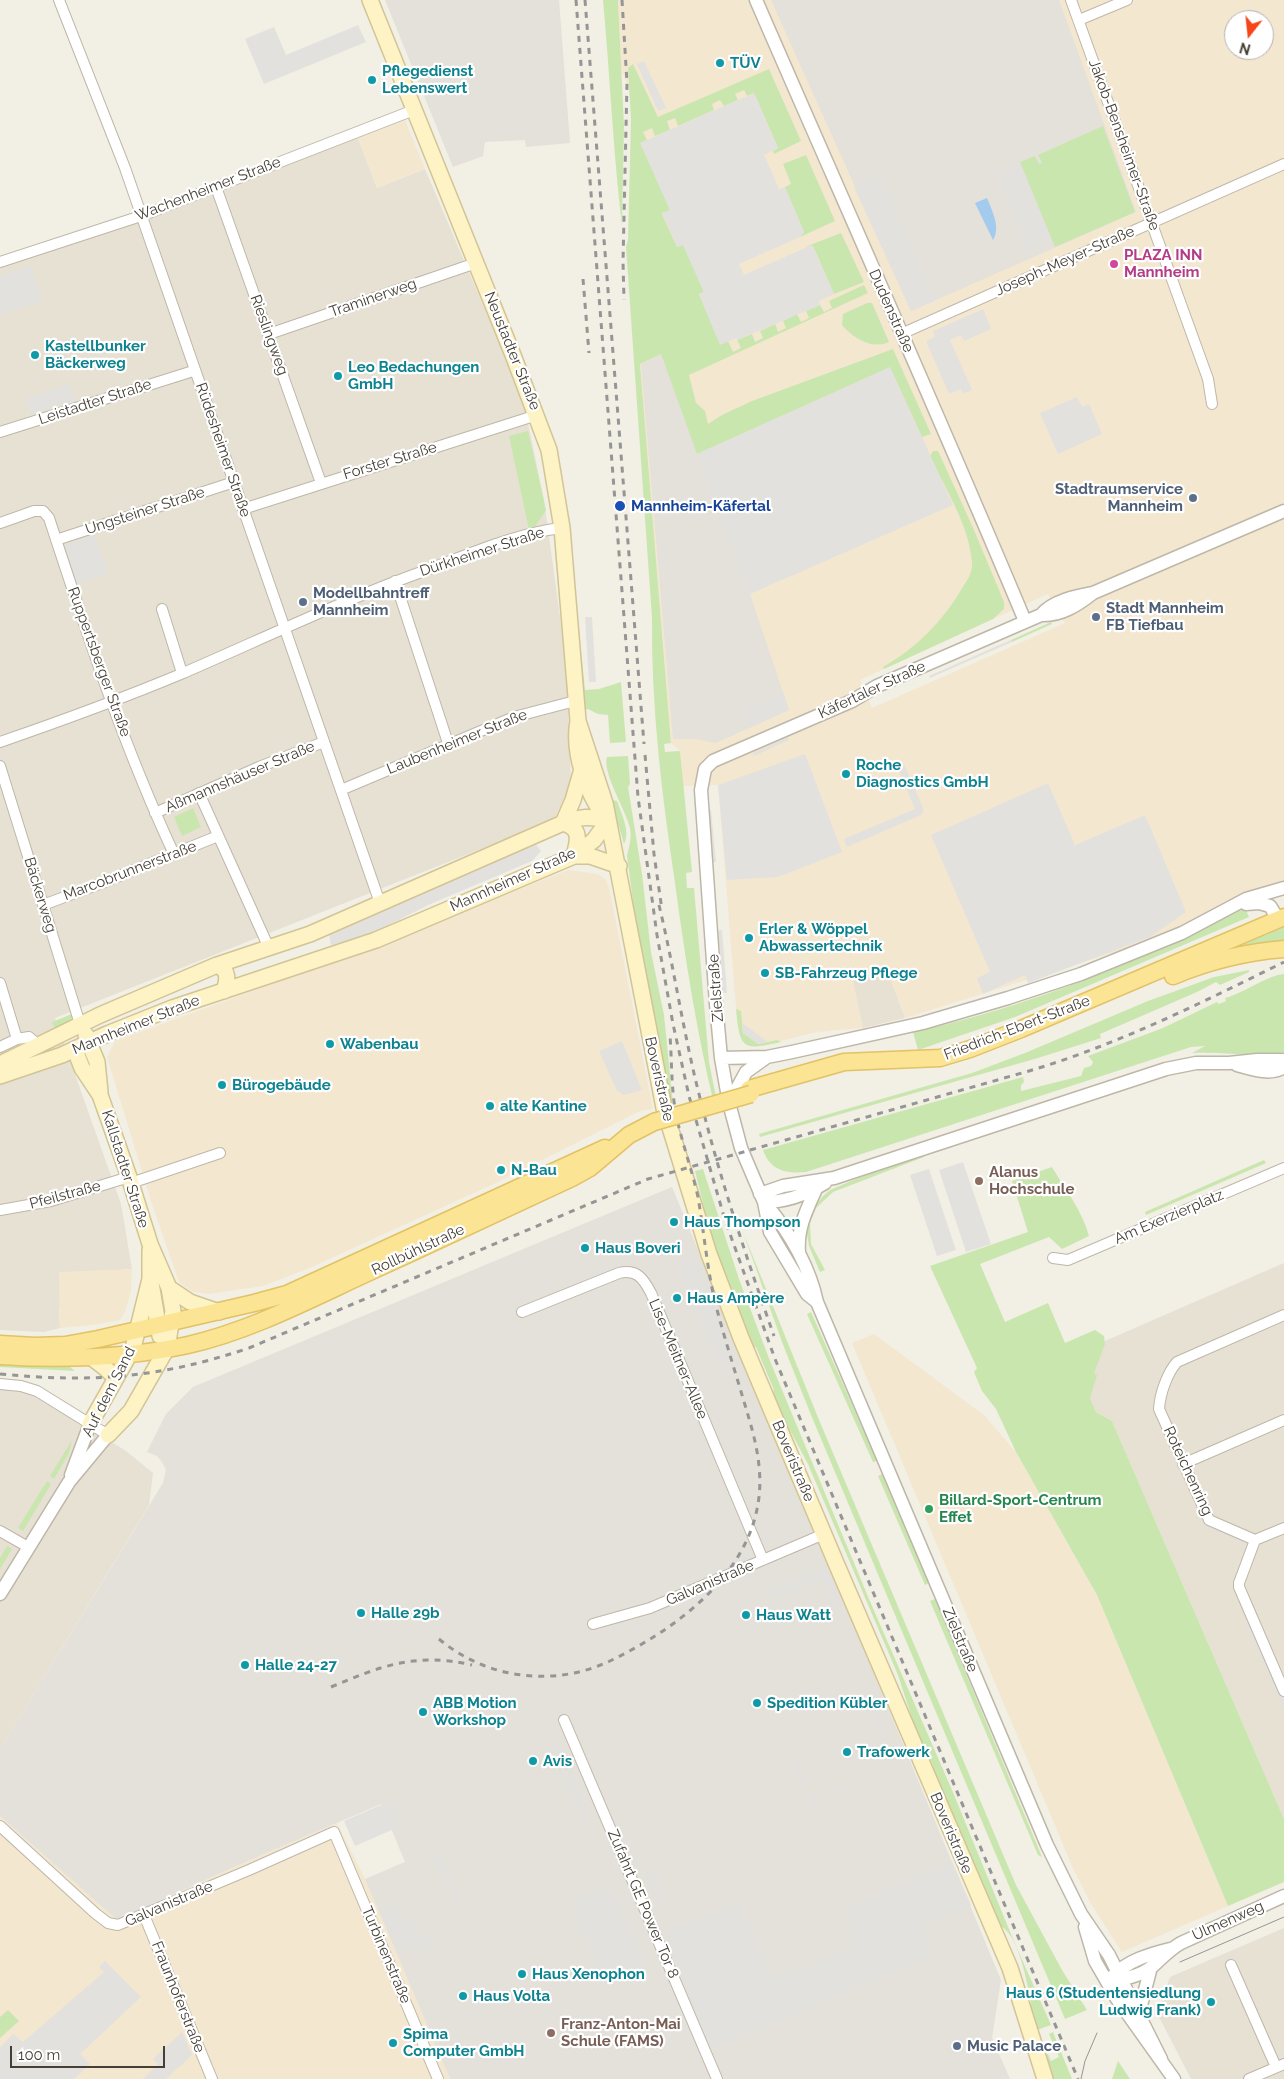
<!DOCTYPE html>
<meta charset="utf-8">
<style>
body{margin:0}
#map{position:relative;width:1284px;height:2079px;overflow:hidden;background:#f2efe5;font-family:Raleway,sans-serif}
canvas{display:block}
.north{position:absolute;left:1224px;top:10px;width:50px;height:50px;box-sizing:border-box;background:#fff;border:1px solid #b5b2ae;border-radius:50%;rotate:196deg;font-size:14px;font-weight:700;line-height:20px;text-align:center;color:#453f35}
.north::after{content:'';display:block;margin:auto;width:18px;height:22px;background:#f64619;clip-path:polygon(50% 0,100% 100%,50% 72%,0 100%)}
.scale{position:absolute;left:10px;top:2046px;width:155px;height:22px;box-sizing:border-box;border:2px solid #453f35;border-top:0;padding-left:6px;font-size:15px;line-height:18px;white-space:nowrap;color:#453f35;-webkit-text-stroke:4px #fff;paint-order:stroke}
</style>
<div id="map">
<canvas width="1284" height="2079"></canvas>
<div class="north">N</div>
<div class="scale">100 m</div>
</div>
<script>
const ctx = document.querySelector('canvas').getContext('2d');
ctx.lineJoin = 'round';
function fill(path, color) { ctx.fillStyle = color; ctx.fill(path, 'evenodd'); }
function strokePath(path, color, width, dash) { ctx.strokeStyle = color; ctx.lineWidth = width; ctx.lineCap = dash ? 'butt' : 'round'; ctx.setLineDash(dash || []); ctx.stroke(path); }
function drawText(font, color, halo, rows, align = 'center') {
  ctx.font = font + ' Raleway,sans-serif'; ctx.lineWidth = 4.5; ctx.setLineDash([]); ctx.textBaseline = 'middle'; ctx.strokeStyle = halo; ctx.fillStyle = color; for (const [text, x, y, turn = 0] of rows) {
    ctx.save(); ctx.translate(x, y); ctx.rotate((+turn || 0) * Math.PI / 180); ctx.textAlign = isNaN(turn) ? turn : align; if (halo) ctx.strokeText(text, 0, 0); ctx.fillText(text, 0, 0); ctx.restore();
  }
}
fill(new Path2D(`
 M358 138 377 188 425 169 523 399 544 500 566 661 571 783 554 820 55 1018 121 1204 132 1269H125L59 1309 60 1328 44 1332 0 1330V266L150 217Z
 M888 972 905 1018 863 1028 852 981Z
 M1284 1263V1819L1112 1421 1096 1412 1090 1398 1082 1351Z
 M0 1388 19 1389 35 1395 126 1451 153 1473 149 1505 0 1749Z
 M1284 1928V2079H1191L1157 2013 1170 1977Z`), '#e6e1d3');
fill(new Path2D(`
 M618 0H1284V882L1248 892 1222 903 1160 938 905 1018 888 972 853 981 863 1028 817 1032 757 1047 749 1046 742 1041 738 1029 735 995 718 785 683 786 680 751 671 743 640 364 637 118 624 75 621 72ZM1234 20H1264V50H1234ZM1048 594 1065 623 872 708 860 680Z
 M405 120 425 169 377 188 358 138Z
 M568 870 598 874 605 879 609 887 653 1109 640 1111 502 1180 312 1267 263 1286 209 1294 193 1292 179 1282 152 1204 107 1057 115 1041 398 938Z
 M132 1269 131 1292 125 1312 120 1320 93 1325 60 1328 59 1272Z
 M874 1334 984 1415 1016 1452 1097 1595 1228 1906 1122 1952 1091 1904 1072 1866 852 1343Z
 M0 1816 117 1920 243 1863 337 1823 365 1879 450 2079H0Z`), '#f4e7d0');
fill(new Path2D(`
 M385 0H559L570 143 526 147 525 140 485 142 483 156 453 167Z
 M771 0H1059L1136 212 911 311Z
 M661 354 750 594 789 710 716 743 694 739H673L641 364Z
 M672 1187 1001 1980 992 2038 1010 2079H450L365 1879 405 1862 381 1804 243 1863 117 1920 0 1816V1749L163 1483 166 1470 162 1462 157 1456 147 1452 166 1414 193 1387Z`), '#e4e0da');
fill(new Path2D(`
 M603 0H618L624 126 622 226C613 151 610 75 603 0Z
 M633 64 658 117 769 69 801 141 774 154 773 151 778 148 754 93 747 96 744 90 735 94 738 100 724 106 720 100 712 104 714 110 678 126 675 118 667 121 670 130 655 136 652 128 643 132 647 140 641 143 670 210 662 214 677 247 683 244 704 292 699 294 720 344 728 341 733 352 741 348 737 340 752 334 755 342 763 338 760 331 775 324 778 332 786 328 783 321 797 314 801 322 809 318 806 311 820 305 824 312 832 308 829 301 864 285 868 293 689 375 696 403 705 411 708 424 722 415 752 401 893 349 931 434 922 437 890 368 697 454 661 354 640 364 671 743 664 744 665 752 680 751 692 872 686 873 687 888H694L709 1062 718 1107 715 1108C697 1034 685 958 675 883 662 796 651 707 652 618L626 247 628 240 631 119 628 68Z
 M1103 126 1135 212 1055 247 1020 162 1035 156 1039 164 1042 163 1038 155Z
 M806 155 835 221 800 237 804 232 785 187 791 184 783 164Z
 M841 233 864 282 834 294 813 246 805 247Z
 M867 303H872L889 342C872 350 853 338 842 325L843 314Z
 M528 431 546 510 530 534 509 436Z
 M933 451H938L974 530 1004 602V609L993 619 884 669 883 667C915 649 942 622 961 590 966 582 973 573 972 563 970 527 945 488 930 456Z
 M578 621 585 690 599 689 621 682 626 742 610 743 608 715 598 714 588 709 585 710 575 622Z
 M1051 622 1052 624 1012 642 1011 640Z
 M628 756 630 784 628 787 642 874 651 952 664 1015 674 1114 640 954 627 856C629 847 632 838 630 828 626 810 602 773 607 757Z
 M611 800 617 801C621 813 631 832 624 844Z
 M193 808 201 827 182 836 174 817Z
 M1245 908 1249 917 1015 1017 918 1050 913 1032C1005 1012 1094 979 1180 940 1202 930 1223 918 1245 908Z
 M1284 924V943L1241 948 1239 946C1246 938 1256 938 1266 935 1272 933 1278 927 1284 924Z
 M1249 970V972L1220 985 1216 982 1197 992 1100 1034 1101 1038 1038 1058 760 1137 759 1134 972 1073 1025 1053 1148 1001 1214 977Z
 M1284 974V1052C1254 1058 1223 1051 1192 1053L1205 1046 1191 1047 806 1172C785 1174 770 1170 763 1150L1023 1077 1024 1082 1021 1085V1091L1081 1076 1084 1068 1091 1066 1093 1062 1088 1056 1163 1028 1217 1002 1219 1004 1226 1001 1225 998C1244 993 1268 975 1284 974Z
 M736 1009 741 1011 743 1033 758 1044 777 1040 781 1042C742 1051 740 1049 736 1009Z
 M72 1014 75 1021 55 1029 52 1022Z
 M923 1154 924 1157 833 1192 816 1208 810 1223 811 1244 825 1270 820 1272 809 1246 806 1228 815 1206 823 1196 830 1190 851 1181Z
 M1264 1160 1266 1163 1146 1215 1145 1212Z
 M1052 1167C1066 1191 1082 1210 1089 1236L1062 1249 1049 1237 980 1264 1005 1322 1048 1303 1065 1343 1095 1330 1104 1336 1105 1344 1094 1373 1097 1375 1090 1398 1096 1412 1112 1421 1284 1819V1882L1228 1906 1097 1595 1016 1452 996 1409 982 1391 974 1372 977 1368 930 1266 1028 1232 1012 1181Z
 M703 1169 739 1279 770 1361 869 1599 952 1790 1013 1939 1051 2025 1037 2030 1028 2004 1031 2003C1027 1983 1019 1932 998 1925L951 1816 931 1761 918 1737 898 1675 808 1464 786 1423 772 1392 774 1390 756 1347 753 1348 713 1244 695 1171Z
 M743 1232 819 1420 1016 1885 1062 1970 1087 2010 1065 2019 811 1415 782 1342Z
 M811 1312 877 1461 873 1462 807 1314Z
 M0 1363 35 1367H70L75 1371 0 1367Z
 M72 1440 69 1453 54 1479 50 1476Z
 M882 1474 929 1583 925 1585 878 1476Z
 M47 1481 51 1484 23 1531 18 1528Z
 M7 1546 12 1549 0 1569V1558Z
 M935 1599 1042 1857 1038 1855 930 1601Z
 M8 2010 19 2021 0 2038V2017Z
 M1053 2032 1072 2079H1053L1045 2055 1048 2054 1051 2061 1059 2057 1049 2034Z
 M1118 2061 1130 2079H1112Z`), '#cae6af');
fill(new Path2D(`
 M358 25 366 42 264 84 245 39 274 27 286 55Z
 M644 61 666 108 658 111 637 64Z
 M754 93 778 148 764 155 779 189 785 187 804 232 800 237 739 264 744 275 812 245 834 294 819 301 820 305 737 340 736 338 720 345 699 294 704 292 683 245 677 247 662 213 670 210 640 143Z
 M1020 164 1052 241 1024 253V239L997 173Z
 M880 176 935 301 911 311 854 187Z
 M31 266 42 301 0 315V276Z
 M983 309 991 329 964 341 961 335 950 340 972 390 963 394 961 389 949 394 926 341 935 337 933 331Z
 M890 367 953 505 750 594 697 454Z
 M69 384 75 402 65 406 64 403 30 414 25 399Z
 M1077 397 1082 407 1089 404 1102 434 1058 454 1040 413Z
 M95 535 108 574 77 584 65 545Z
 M585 617H592L596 682H589Z
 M1011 640 1012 642 966 662 930 678 929 676Z
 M783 693 789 710 751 727 743 711Z
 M788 737 789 740 754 756 753 753Z
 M805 754 842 852 778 877 727 880 718 785Z
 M904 764 923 808V812L921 815 847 847 844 839 915 809 897 767Z
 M1048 783 1075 845 1145 815 1186 912 1150 937 1028 983 1025 975 983 994 977 978 990 972 931 835Z
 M708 810H711L716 862H712Z
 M533 841 541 851 532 861 428 905 383 928 357 939 331 945 329 933Z
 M722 930 727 993H723L718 931Z
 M742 1023 768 1042 758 1044 743 1033Z
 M622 1041 642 1090 624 1095 617 1091 599 1051Z
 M963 1162 991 1244 966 1252 939 1170Z
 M929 1169 956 1250 937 1256 910 1175Z
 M694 1255 712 1299 730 1362 720 1366 677 1263Z
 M615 1264 617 1268 594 1278 592 1274Z
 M1203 1522 1245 1540 1243 1543 1202 1525Z
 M827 1567 841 1603 833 1607 822 1579 771 1600 767 1592Z
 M1248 1618 1270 1669 1266 1670 1244 1620Z
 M1272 1674 1284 1701 1283 1708 1268 1675Z
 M876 1712 888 1736 880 1740 869 1716Z
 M556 1739 591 1820 583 1823 548 1742Z
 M796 1758 808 1784 800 1787 788 1761Z
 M811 1761 822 1787 818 1788 808 1762Z
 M863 1776 865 1779 823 1798 822 1794Z
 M812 1792 817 1805 809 1808 804 1795Z
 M390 1801 401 1826 355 1846 344 1821Z
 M437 1849 464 1908 458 1911 430 1852Z
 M952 1861 971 1905 922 1926 934 1955 711 2050 666 1938 677 1927 739 1902 774 1980 858 1945 843 1910Z
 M655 1871 666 1897 658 1901 646 1874Z
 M602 1888 605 1894 612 1891 647 1965 612 1980 615 1987 609 1990 571 1909 578 1906 575 1898Z
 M398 1904 405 1920 411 1917 421 1938 435 1933 438 1941 412 1953 407 1944 398 1948 382 1911Z
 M105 1961 141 1997 80 2054 90 2064 74 2079H0V2047L13 2034 23 2042 104 1972 99 1967Z
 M182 2032 192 2055 166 2079H143L158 2064 153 2059Z`), '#e3e1dd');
fill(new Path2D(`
 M987 198C992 210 1001 228 993 240L975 203Z`), '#a2cbee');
const minor = new Path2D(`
 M59 0 125 168 380 903
 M1071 0 1208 379 1212 404
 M1079 20 1127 0
 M216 187 321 483
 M0 262 141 216 414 110
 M269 334 476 263
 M901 334 1284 164
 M0 432 190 372
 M243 509 537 415
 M0 523 34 511H43L49 518C86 631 123 745 174 854
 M56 540 234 482
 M395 581 448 743
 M162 609 182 673
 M0 742C61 721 121 699 181 674 262 639 341 601 424 571 467 555 516 533 562 528
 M0 766 80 1024
 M341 790 514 717 575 701
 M199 793 269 948
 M155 813 259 767 324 742
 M43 905 102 883 218 836
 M0 983 17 1039
 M0 1047 17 1039 29 1037 38 1045
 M131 1183 220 1153
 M0 1210 51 1201 129 1177
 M1053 1258 1068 1260 1284 1168
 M522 1312 619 1273C637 1269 643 1278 651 1293L763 1560
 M1284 1315 1177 1362C1167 1373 1160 1394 1159 1409L1209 1520 1255 1540 1239 1583V1587L1284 1691
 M0 1384 21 1386 37 1391 108 1435
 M1183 1464 1284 1420
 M0 1531 28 1547
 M1255 1540 1284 1528
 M593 1624 650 1608 824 1534
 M564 1720 717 2079
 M0 1826 95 1913 108 1923 118 1925 249 1870 334 1832 438 2079
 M144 1915 212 2079
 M1231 1965 1276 2067
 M1249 2079 1284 2064`);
const tertiary = new Path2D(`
 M756 0C846 207 938 413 1025 621
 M1041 615C1052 601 1076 596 1093 593L1284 511
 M1246 904 1259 903 1270 906 1275 914 1273 922
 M721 1058 767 1057 792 1052 923 1023 1008 998 1081 974 1182 933 1246 899 1284 888
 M1237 1065C1251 1069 1271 1076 1284 1067
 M729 1103 746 1072 767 1057
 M760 1194 783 1186 834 1178 1166 1069 1196 1063H1229L1257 1060H1284
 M764 1202C785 1202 807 1194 825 1183
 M766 1204C790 1233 809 1265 817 1302L1047 1845 1081 1914 1109 1955 1161 2059
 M799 1252C797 1228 807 1209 816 1189
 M817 1302 807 1294 770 1232 764 1202 741 1148 729 1103 721 1058 716 1004 701 790 705 769 713 761 852 701 877 686 1041 615C1061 616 1078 605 1093 593
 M71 1475 90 1424
 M0 1594 69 1482 108 1435
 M1085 1927 1095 1961 1117 1999 1174 2079
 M1112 1977C1126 1961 1150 1954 1170 1949
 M1107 1982C1123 1979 1139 1977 1153 1966 1162 1958 1170 1949 1181 1943L1284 1896
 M1139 2013 1151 1967`);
const secondary = new Path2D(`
 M370 0 513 355 549 450 562 528 578 721C572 753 587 793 605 818
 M578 721 605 803 664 1108 709 1254 741 1338 836 1563 1010 1968 1045 2079
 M563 823 573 800 582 769
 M563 823C582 828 578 841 574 856
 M574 856H590L619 866
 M217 965C229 970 228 979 224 991
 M86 1035 97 1062 100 1092
 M75 1050 82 1068 100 1095 129 1177 150 1244 169 1288 173 1311 167 1348 131 1411 108 1435
 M0 1064 100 1015 217 965 310 934 563 823C579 817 591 815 608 821
 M0 1076 62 1055 107 1034 172 1008 376 940 574 856 594 840 608 821
 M151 1283 160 1336
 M169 1288 190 1302 219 1312
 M91 1357 104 1367 116 1378
 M90 1424 133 1348 150 1279V1250`);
const primary = new Path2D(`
 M1173 976C1209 961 1245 952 1284 949
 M749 1089 844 1062 940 1058 970 1049 1021 1029 1284 917
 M0 1344 35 1346 65 1345 98 1339 254 1303 287 1294 605 1148
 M0 1356C62 1360 127 1358 188 1345 249 1331 307 1301 363 1275 433 1243 503 1210 572 1178L590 1168 629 1135 654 1122`);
strokePath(minor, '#beb7a8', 12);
strokePath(tertiary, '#beb7a8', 15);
strokePath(secondary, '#d2c496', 18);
strokePath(primary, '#e1c265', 19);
strokePath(minor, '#fff', 10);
strokePath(tertiary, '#fff', 12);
strokePath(secondary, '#fdf3c4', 15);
strokePath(primary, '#fce495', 16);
strokePath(new Path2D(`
 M1180 1962 1284 1917
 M1081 2079 1085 2061 1097 2033`), '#959595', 1);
strokePath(new Path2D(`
 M576 0 638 797 657 935 673 1024 689 1096 725 1220 775 1359 1078 2079
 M585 0 644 744
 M622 0 627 83 623 262 624 300
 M583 279 589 353
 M645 755 654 854 662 910
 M659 905C674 967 683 1031 699 1094 719 1176 746 1256 774 1336
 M0 1374C93 1383 160 1378 249 1348L648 1179 1029 1071C1119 1044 1201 1003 1284 962
 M439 1639C488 1680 557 1688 614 1659 689 1622 769 1558 759 1466 757 1445 751 1425 745 1405 735 1371 724 1337 715 1302 707 1268 704 1232 698 1197 692 1170 683 1146 677 1119 671 1092 672 1063 670 1035
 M331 1687C381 1666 416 1652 472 1665`), '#959595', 3, [6, 6]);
const primaryBridge = new Path2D(`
 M654 1122 751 1094`);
strokePath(primaryBridge, '#e1c265', 19, []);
strokePath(primaryBridge, '#fce495', 16);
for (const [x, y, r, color] of [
 [720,63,5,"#0f9aa8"],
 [372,80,5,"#0f9aa8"],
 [1114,264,5,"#d1479c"],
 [35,355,5,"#0f9aa8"],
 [338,376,5,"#0f9aa8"],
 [1193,498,5,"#5c6f8a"],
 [620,506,6,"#1a4fb4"],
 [303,602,5,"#5c6f8a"],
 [1096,617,5,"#5c6f8a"],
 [846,774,5,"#0f9aa8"],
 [749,938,5,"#0f9aa8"],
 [765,973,5,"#0f9aa8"],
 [330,1044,5,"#0f9aa8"],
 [222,1085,5,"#0f9aa8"],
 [490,1106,5,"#0f9aa8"],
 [501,1170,5,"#0f9aa8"],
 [979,1181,5,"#8d6e63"],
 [674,1222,5,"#0f9aa8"],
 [585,1248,5,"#0f9aa8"],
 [677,1298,5,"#0f9aa8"],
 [929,1509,5,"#2e9e5b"],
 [361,1613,5,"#0f9aa8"],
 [746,1615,5,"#0f9aa8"],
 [245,1665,5,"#0f9aa8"],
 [757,1703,5,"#0f9aa8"],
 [423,1712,5,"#0f9aa8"],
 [847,1752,5,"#0f9aa8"],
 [533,1761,5,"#0f9aa8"],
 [522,1974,5,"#0f9aa8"],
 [463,1996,5,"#0f9aa8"],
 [1211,2002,5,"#0f9aa8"],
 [551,2033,5,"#8d6e63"],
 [393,2043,5,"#0f9aa8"],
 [957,2046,5,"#5c6f8a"]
]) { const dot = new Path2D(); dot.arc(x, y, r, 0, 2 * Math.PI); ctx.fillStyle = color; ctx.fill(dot); strokePath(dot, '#fff', 2); }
drawText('bold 15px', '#0d838f', '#fff', [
 ["TÜV",730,63],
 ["Pflegedienst",382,71],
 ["Lebenswert",382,88],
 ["Kastellbunker",45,346],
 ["Bäckerweg",45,363],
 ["Leo Bedachungen",348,367],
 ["GmbH",348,384],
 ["Roche",856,765],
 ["Diagnostics GmbH",856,782],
 ["Erler & Wöppel",759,929],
 ["Abwassertechnik",759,946],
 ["SB-Fahrzeug Pflege",775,973],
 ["Wabenbau",340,1044],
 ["Bürogebäude",232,1085],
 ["alte Kantine",500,1106],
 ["N-Bau",511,1170],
 ["Haus Thompson",684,1222],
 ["Haus Boveri",595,1248],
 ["Haus Ampère",687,1298],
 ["Halle 29b",371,1613],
 ["Haus Watt",756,1615],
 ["Halle 24-27",255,1665],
 ["ABB Motion",433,1703],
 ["Workshop",433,1720],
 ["Spedition Kübler",767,1703],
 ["Trafowerk",857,1752],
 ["Avis",543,1761],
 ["Haus Xenophon",532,1974],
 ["Haus 6 (Studentensiedlung",1201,1993,"right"],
 ["Ludwig Frank)",1201,2010,"right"],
 ["Haus Volta",473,1996],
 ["Spima",403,2034],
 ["Computer GmbH",403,2051]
], 'left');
drawText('15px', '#453f35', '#fff', [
 ["Jakob-Bensheimer-Straße",1124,145,70],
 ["Wachenheimer Straße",208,189,-21],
 ["Joseph-Meyer-Straße",1065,261,-24],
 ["Traminerweg",373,298,-19],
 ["Dudenstraße",891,311,66],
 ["Rieslingweg",269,335,70],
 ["Neustadter Straße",512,351,68],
 ["Leistadter Straße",95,402,-18],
 ["Rüdesheimer Straße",223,450,71],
 ["Forster Straße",390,461,-17],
 ["Ungsteiner Straße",145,511,-18],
 ["Dürkheimer Straße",482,552,-18],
 ["Ruppertsberger Straße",99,662,70],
 ["Käfertaler Straße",872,690,-25],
 ["Laubenheimer Straße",457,742,-22],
 ["Aßmannshäuser Straße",240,777,-23],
 ["Marcobrunnerstraße",130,871,-21],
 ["Mannheimer Straße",513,880,-24],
 ["Bäckerweg",40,895,73],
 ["Zielstraße",716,988,-94],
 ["Mannheimer Straße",136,1025,-22],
 ["Friedrich-Ebert-Straße",1017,1028,-21],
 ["Boveristraße",659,1079,77],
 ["Kallstadter Straße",125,1169,72],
 ["Pfeilstraße",65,1195,-15],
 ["Am Exerzierplatz",1169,1217,-23],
 ["Rollbühlstraße",418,1250,-25],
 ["Lise-Meitner-Allee",678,1359,67],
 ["Auf dem Sand",109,1392,-63],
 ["Boveristraße",793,1461,67],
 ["Roteichenring",1188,1471,65],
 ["Galvanistraße",710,1583,-23],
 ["Zielstraße",960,1640,67],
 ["Boveristraße",951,1833,67],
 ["Galvanistraße",169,1904,-23],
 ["Zufahrt GE Power Tor 8",643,1904,67],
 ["Ulmenweg",1228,1921,-24],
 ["Turbinenstraße",386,1955,67],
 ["Fraunhoferstraße",178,1997,68]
]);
drawText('bold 15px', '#b23c85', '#fff', [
 ["PLAZA INN",1124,255],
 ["Mannheim",1124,272]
], 'left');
drawText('bold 15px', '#4e5e75', '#fff', [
 ["Stadtraumservice",1183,489,"right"],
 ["Mannheim",1183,506,"right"],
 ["Modellbahntreff",313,593],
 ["Mannheim",313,610],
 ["Stadt Mannheim",1106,608],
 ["FB Tiefbau",1106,625],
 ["Music Palace",967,2046]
], 'left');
drawText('bold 15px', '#164399', '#fff', [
 ["Mannheim-Käfertal",631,506]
], 'left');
drawText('bold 15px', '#785e54', '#fff', [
 ["Alanus",989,1172],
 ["Hochschule",989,1189],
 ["Franz-Anton-Mai",561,2024],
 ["Schule (FAMS)",561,2041]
], 'left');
drawText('bold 15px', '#27864d', '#fff', [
 ["Billard-Sport-Centrum",939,1500],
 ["Effet",939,1517]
], 'left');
</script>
